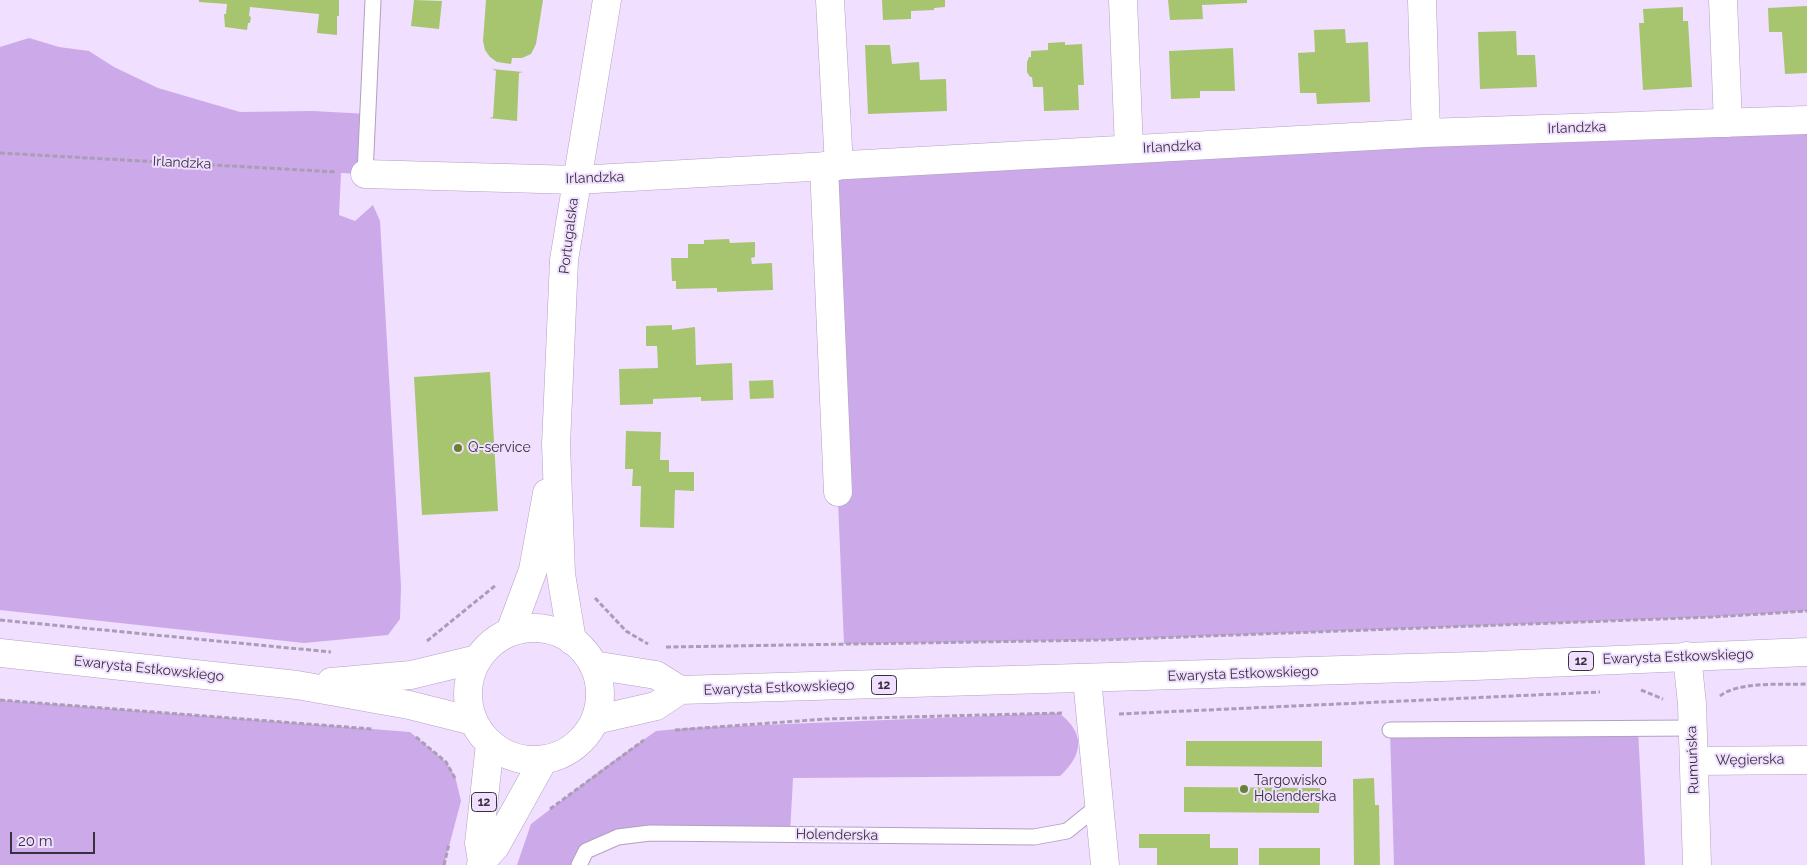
<!DOCTYPE html>
<meta charset="utf-8">
<style>
body{margin:0}
#map{position:relative;width:1807px;height:865px;overflow:hidden;background:#f0dfff;font-family:Raleway,sans-serif}
canvas{display:block}
.scale{position:absolute;left:10px;top:832px;width:85px;height:22px;box-sizing:border-box;border:2px solid #37303d;border-top:0;padding-left:6px;font-size:15px;line-height:18px;white-space:nowrap;color:#37303d;-webkit-text-stroke:4px #f0dfff;paint-order:stroke}
</style>
<div id="map">
<canvas width="1807" height="865"></canvas>
<div class="scale">20 m</div>
</div>
<script>
const ctx = document.querySelector('canvas').getContext('2d');
ctx.lineJoin = 'round';
function fill(path, color) { ctx.fillStyle = color; ctx.fill(path, 'evenodd'); }
function strokePath(path, color, width, dash) { ctx.strokeStyle = color; ctx.lineWidth = width; ctx.lineCap = dash ? 'butt' : 'round'; ctx.setLineDash(dash || []); ctx.stroke(path); }
function drawText(font, color, halo, rows, align = 'center') {
  ctx.font = font + ' Raleway,sans-serif'; ctx.lineWidth = 4; ctx.setLineDash([]); ctx.textBaseline = 'middle'; ctx.strokeStyle = halo; ctx.fillStyle = color; for (const [text, x, y, turn = 0] of rows) {
    ctx.save(); ctx.translate(x, y); ctx.rotate((+turn || 0) * Math.PI / 180); ctx.textAlign = isNaN(turn) ? turn : align; if (halo) ctx.strokeText(text, 0, 0); ctx.fillText(text, 0, 0); ctx.restore();
  }
}
fill(new Path2D(`
 M29 38 59 47 89 51 114 67 158 88 240 112 313 111 368 114 365 174 341 173 339 215 355 221 373 205 380 221 401 586 400 619 388 635 304 643 0 610V47Z
 M1807 120V611L1713 617 1101 640 844 644 824 166Z
 M0 700 410 732 446 762 455 776 461 801 444 865H0Z
 M1059 713C1085 733 1084 754 1060 776L793 778 790 834 618 837 579 865H517L531 824 608 765 656 731 688 728Z
 M1638 729 1645 865H1394L1390 730Z`), '#cca9e9');
fill(new Path2D(`
 M199 0H339V16H337V35L317 33 319 14 250 7 249 16 251 17 250 23H248L247 30 225 27 224 14H226L227 4 199 2Z
 M414 0 442 1 439 29 411 26Z
 M486 0H543L536 44 531 54 522 58H512L511 64 497 62 490 57 485 50 483 41Z
 M882 0H945V7L934 8V10L911 11V19L883 20Z
 M1168 0H1247V3L1202 5 1203 19 1170 20Z
 M1807 6V73L1785 74 1782 32H1769L1768 8Z
 M1683 7V21H1688L1692 87 1643 90 1639 23H1644L1643 9Z
 M1345 29 1346 43 1368 42 1370 102 1317 104 1316 93H1300L1298 53 1315 52 1314 30Z
 M1516 31 1517 55H1535L1537 87 1480 89 1478 32Z
 M1065 42V45L1082 44 1084 85H1078L1079 110 1044 111 1043 87H1033L1032 77H1030L1027 72V62L1029 57H1031V51L1048 50V43Z
 M865 45H890L892 64 919 62 920 80 946 79 947 111 868 114Z
 M1233 48 1235 91H1200V98L1171 99 1169 51Z
 M492 69 523 72 519 73 517 121 489 118 493 117 496 71Z
 M729 239 730 243 755 242V257L751 258 752 264 772 263 773 290 717 292V288L676 289V281H672L671 258H688V244H704V240Z
 M672 325V330L695 327 696 365 732 363 733 400 701 401V397L653 399V404L620 405 619 369 658 368 657 346H646V326Z
 M490 372 498 511 422 515 414 377Z
 M773 380 774 398 750 399 749 381Z
 M626 431 661 432 660 460H669V472H694V491L675 490 674 528 640 527 641 486H632L633 469H625Z
 M1186 741H1322V767L1186 766Z
 M1374 778 1375 805H1379L1380 865H1354L1353 779Z
 M1184 787 1320 788 1319 813 1184 812Z
 M1139 834H1210V848H1238V865H1157V848H1139Z
 M1259 848H1320V865H1259Z`), '#a7c56e');
const service = new Path2D(`
 M365 174 373 0
 M1390 730 1692 728
 M579 865 586 851 618 837 650 833 1034 837 1067 831 1098 806`);
const minor = new Path2D(`
 M830 0 839 166
 M1123 0 1129 149
 M1422 0 1426 133
 M1723 0 1728 123
 M824 166 838 492
 M365 174 576 180 1426 133 1807 120
 M510 632 533 570 547 493
 M572 641 561 574 556 445 564 260 607 0
 M1687 656 1692 704 1697 865
 M1087 679 1105 865
 M1694 761 1807 760`);
const tertiary = new Path2D(`
 M0 653 297 685 409 705 473 721
 M331 682 411 675 477 659`);
const primary = new Path2D(`
 M468 694a66 66 0 1 1 132 0a66 66 0 1 1-132 0Z
 M593 665 656 675 680 690
 M595 720 656 706 680 690 1475 666 1807 652
 M482 861 479 843 490 744
 M481 865 482 861 495 847 544 759`);
strokePath(service, '#b1a1c0', 17);
strokePath(minor, '#b1a1c0', 29);
strokePath(tertiary, '#b1a1c0', 29);
strokePath(primary, '#b1a1c0', 29);
strokePath(new Path2D(`
 M0 153 337 172
 M595 598 626 631 648 644
 M0 620 331 652
 M427 641 496 585
 M666 647 1101 640 1713 617 1807 611
 M1641 690 1663 699
 M1720 696C1738 681 1784 685 1807 684
 M0 700 372 729
 M1119 714 1600 692
 M675 730 826 719 1063 713
 M416 737 446 762 456 780
 M550 809 644 740
 M444 865 449 844`), '#aa9db5', 3, [5, 2.5]);
strokePath(service, '#fff', 15);
strokePath(minor, '#fff', 28);
strokePath(tertiary, '#fff', 28);
strokePath(primary, '#fff', 28);
for (const [x, y, r, color] of [
 [458,448,5,"#678033"],
 [1244,789,5,"#678033"]
]) { const dot = new Path2D(); dot.arc(x, y, r, 0, 2 * Math.PI); ctx.fillStyle = color; ctx.fill(dot); strokePath(dot, '#f0dfff', 2); }
for (const [x, y, w] of [
 [1581,661,25],
 [884,685,25],
 [484,802,25]
]) { const box = new Path2D(); box.roundRect(x - w / 2, y - 9.5, w, 19, 4); ctx.fillStyle = '#f0dfff'; ctx.fill(box); strokePath(box, '#37303d', 1); }
drawText('bold 12px', '#37303d', null, [
 ["12",1581,661],
 ["12",884,685],
 ["12",484,802]
]);
drawText('14px', '#37303d', '#f0dfff', [
 ["Irlandzka",1577,128,-2],
 ["Irlandzka",1172,147,-3],
 ["Irlandzka",182,163,3],
 ["Irlandzka",595,178,-2],
 ["Portugalska",569,236,-83],
 ["Ewarysta Estkowskiego",1678,657,-2],
 ["Ewarysta Estkowskiego",149,669,6],
 ["Ewarysta Estkowskiego",1243,674,-2],
 ["Ewarysta Estkowskiego",779,688,-2],
 ["Rumuńska",1693,760,-92],
 ["Węgierska",1750,760,-1],
 ["Holenderska",837,835,1]
]);
drawText('14px', '#37303d', '#f0dfff', [
 ["Q-service",468,448],
 ["Targowisko",1254,781],
 ["Holenderska",1254,797]
], 'left');
</script>
